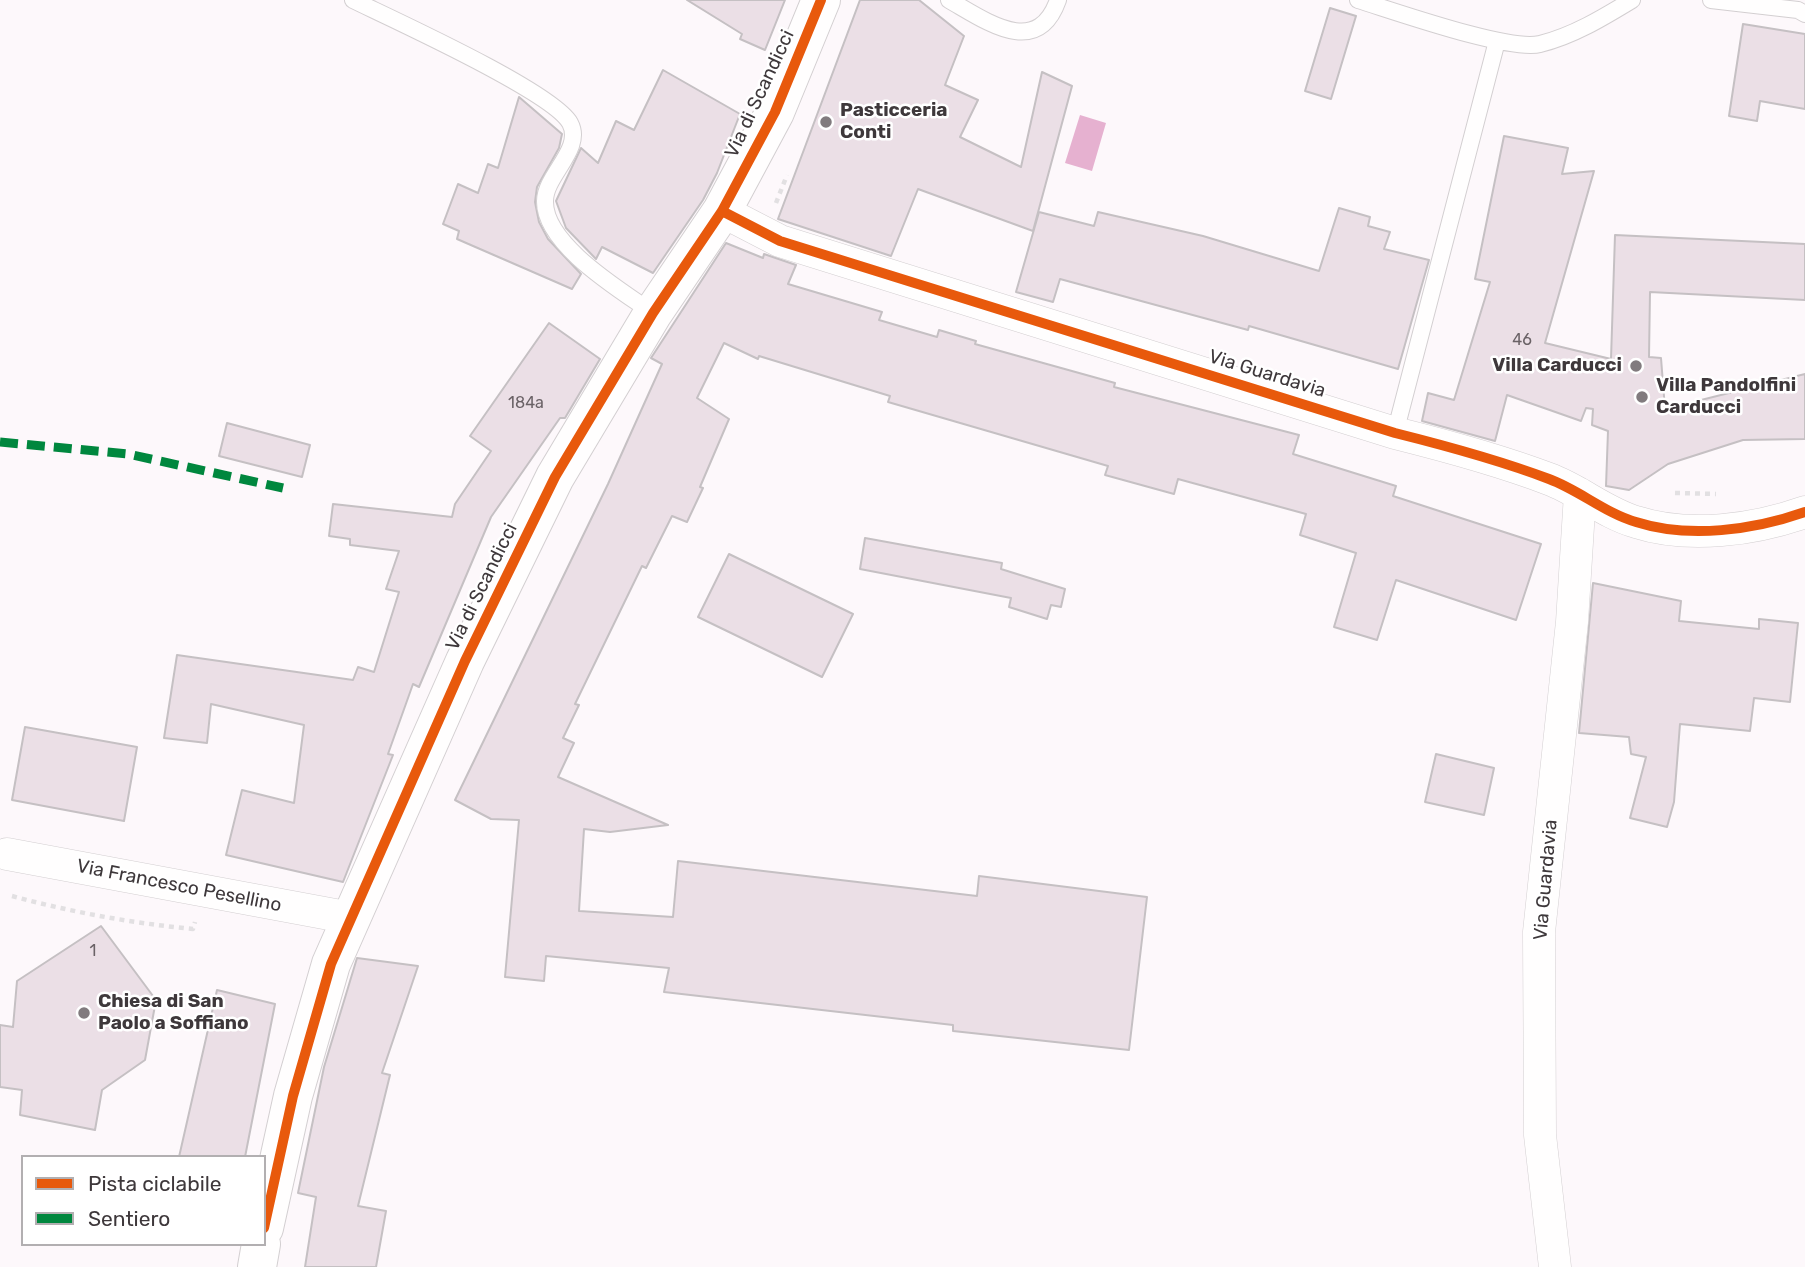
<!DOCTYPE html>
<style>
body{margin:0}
#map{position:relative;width:1805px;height:1267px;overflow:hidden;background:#fdf8fb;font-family:Rubik,sans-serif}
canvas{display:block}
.legend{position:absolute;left:21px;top:1155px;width:245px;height:91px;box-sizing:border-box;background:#fff;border:2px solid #b2afb1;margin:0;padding:9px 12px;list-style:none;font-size:21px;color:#3e383b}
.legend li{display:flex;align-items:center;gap:14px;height:35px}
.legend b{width:35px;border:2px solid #b2afb1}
</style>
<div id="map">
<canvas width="1805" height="1267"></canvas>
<ul class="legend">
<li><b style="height:9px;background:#e8590c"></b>Pista ciclabile</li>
<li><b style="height:9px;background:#00873e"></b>Sentiero</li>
</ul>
</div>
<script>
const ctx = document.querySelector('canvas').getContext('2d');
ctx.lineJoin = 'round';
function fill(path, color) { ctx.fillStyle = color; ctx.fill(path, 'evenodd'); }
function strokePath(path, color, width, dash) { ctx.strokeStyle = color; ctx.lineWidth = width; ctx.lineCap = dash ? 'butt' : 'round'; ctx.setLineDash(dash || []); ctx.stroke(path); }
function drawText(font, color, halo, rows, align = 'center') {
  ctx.font = font + ' Rubik,sans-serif'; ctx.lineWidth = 5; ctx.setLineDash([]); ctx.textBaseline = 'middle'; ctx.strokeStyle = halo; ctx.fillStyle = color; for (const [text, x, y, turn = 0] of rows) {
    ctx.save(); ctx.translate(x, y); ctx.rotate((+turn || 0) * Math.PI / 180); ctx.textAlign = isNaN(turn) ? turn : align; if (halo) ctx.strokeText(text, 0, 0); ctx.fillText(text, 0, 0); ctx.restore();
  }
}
fill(new Path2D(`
 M1080 115 1106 123 1092 171 1065 163Z`), '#e6b1d0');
const building = new Path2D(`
 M687 0H785L765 50 740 39 742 34Z
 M860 0H919L964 36 945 85 978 100 960 137 1021 167 1042 72 1072 86 1033 231 918 189 891 256 778 219Z
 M1330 8 1356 16 1331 99 1305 91Z
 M1743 24 1805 34V109L1760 101 1757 121 1729 116Z
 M663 70 740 114 717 173 703 200 653 273 602 247 596 259 566 228 556 201 581 148 598 163 616 121 634 130Z
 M519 97 562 134 559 148 537 187 535 202 539 222 548 239 581 274 572 289 457 239 459 231 443 224 458 184 478 193 488 164 498 168Z
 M1504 136 1568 148 1562 174 1594 171 1545 343 1611 359 1615 235 1805 244V300L1650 292 1649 357 1661 358 1665 409 1805 374V439L1743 440 1668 464 1629 490 1606 486 1608 431 1592 425 1593 409 1586 408 1581 421 1507 395 1495 441 1422 421 1428 393 1454 400 1490 282 1475 279Z
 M1339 208 1370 217 1368 226 1390 232 1384 249 1429 260 1398 369 1249 326 1248 330 1060 279 1053 302 1016 292 1039 212 1094 226 1098 212 1203 236 1319 271Z
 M726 243 763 258 764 254 796 265 788 284 882 312 879 320 937 337 939 330 976 341 975 344 1115 383 1114 387 1299 435 1293 454 1396 486 1393 496 1541 544 1516 620 1396 580 1377 640 1334 627 1356 553 1300 535 1306 514 1178 479 1174 494 1105 475 1108 466 888 402 890 396 759 356 758 359 724 343 697 398 729 419 700 487 703 488 687 522 672 516 646 568 642 566 575 704 579 705 563 738 574 743 558 777 668 825 610 832 584 829 579 911 673 917 678 861 977 896 979 876 1147 897 1129 1050 953 1031V1025L664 992 669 968 546 956 544 981 505 977 519 820 491 819 455 800 608 484 662 364 651 358Z
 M549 323 600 359 565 418H560L491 517 419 687 413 684 388 754 393 755 343 882 226 855 242 790 294 803 304 725 211 704 207 743 164 738 177 655 353 680 358 667 374 672 399 592 386 589 399 551 350 545V539L329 536 333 504 452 517 455 504 491 451 470 436Z
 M227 423 310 445 302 477 219 456Z
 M865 538 1002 563 1001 569 1065 589 1061 607 1051 605 1047 619 1009 607 1011 598 860 569Z
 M729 554 853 614 822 677 698 617Z
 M1593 583 1681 601 1679 621 1759 629V619L1798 623 1790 702 1754 698 1750 731 1680 724 1674 802 1667 827 1630 818 1646 757 1631 754 1629 737 1579 733Z
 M25 727 137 747 124 821 12 800Z
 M1436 754 1494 768 1484 815 1425 802Z
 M101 926 156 1000 145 1060 102 1090 95 1130 20 1115 22 1090 0 1087V1025L13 1027 17 981Z
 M357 958 418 966 382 1073 390 1075 358 1206 386 1211 376 1267H305L316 1197 298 1193 324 1067Z
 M217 990 275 1004 245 1157H179Z`);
fill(building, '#ebdfe6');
strokePath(building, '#c5c0c3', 2);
const lane = new Path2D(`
 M353 0C392 19 553 92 570 123 584 149 545 175 545 201 544 245 622 291 653 313
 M949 0C986 21 1037 59 1058 0
 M1358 0C1394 11 1510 52 1540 44 1573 36 1604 17 1632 0
 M1711 0 1798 10 1805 14
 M1395 433 1497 41`);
const street = new Path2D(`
 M722 211 780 241 1395 433C1447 446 1499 460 1549 479 1579 490 1605 513 1636 522 1689 539 1754 530 1805 512
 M7 854 351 918
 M1555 1267 1540 1135 1539 932 1572 622 1580 494`);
const secondary = new Path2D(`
 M264 1228 293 1096 331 964 465 661 555 477 653 313 722 211 775 112 821 0
 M257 1267 261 1244`);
strokePath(lane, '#d3cfd1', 18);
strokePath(street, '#d3cfd1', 33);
strokePath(secondary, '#d3cfd1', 40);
strokePath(new Path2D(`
 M776 203 787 175
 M1675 493 1716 494
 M12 896C71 912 131 923 193 929L195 922`), '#e2e0e2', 4.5, [5, 5]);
strokePath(lane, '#fffefe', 16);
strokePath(street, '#fffefe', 32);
strokePath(secondary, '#fffefe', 38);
strokePath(new Path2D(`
 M0 442 128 454 283 488`), '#00873e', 9, [18, 9]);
strokePath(new Path2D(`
 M722 211 780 241 1395 433C1447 446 1499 460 1549 479 1579 490 1605 513 1636 522 1689 539 1754 530 1805 512
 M264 1228 293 1096 331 964 465 661 555 477 653 313 722 211 775 112 821 0`), '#e8590c', 10);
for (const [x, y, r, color] of [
 [826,122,7,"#817b7e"],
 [1636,366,7,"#817b7e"],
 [1642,397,7,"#817b7e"],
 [84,1013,7,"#817b7e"]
]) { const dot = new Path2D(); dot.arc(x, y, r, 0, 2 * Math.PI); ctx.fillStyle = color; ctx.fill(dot); strokePath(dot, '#fff', 2.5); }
drawText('16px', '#6a6266', null, [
 ["46",1522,340],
 ["184a",526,403],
 ["1",93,951]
]);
drawText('19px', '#3e383b', '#fff', [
 ["Via di Scandicci",760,94,-65],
 ["Via Guardavia",1267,374,17],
 ["Via di Scandicci",482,587,-64],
 ["Via Guardavia",1546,880,-85],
 ["Via Francesco Pesellino",179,886,11]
]);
drawText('bold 19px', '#3e383b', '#fff', [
 ["Pasticceria",840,111],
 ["Conti",840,133],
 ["Villa Carducci",1622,366,"right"],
 ["Villa Pandolfini",1656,386],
 ["Carducci",1656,408],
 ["Chiesa di San",98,1002],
 ["Paolo a Soffiano",98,1024]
], 'left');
</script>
